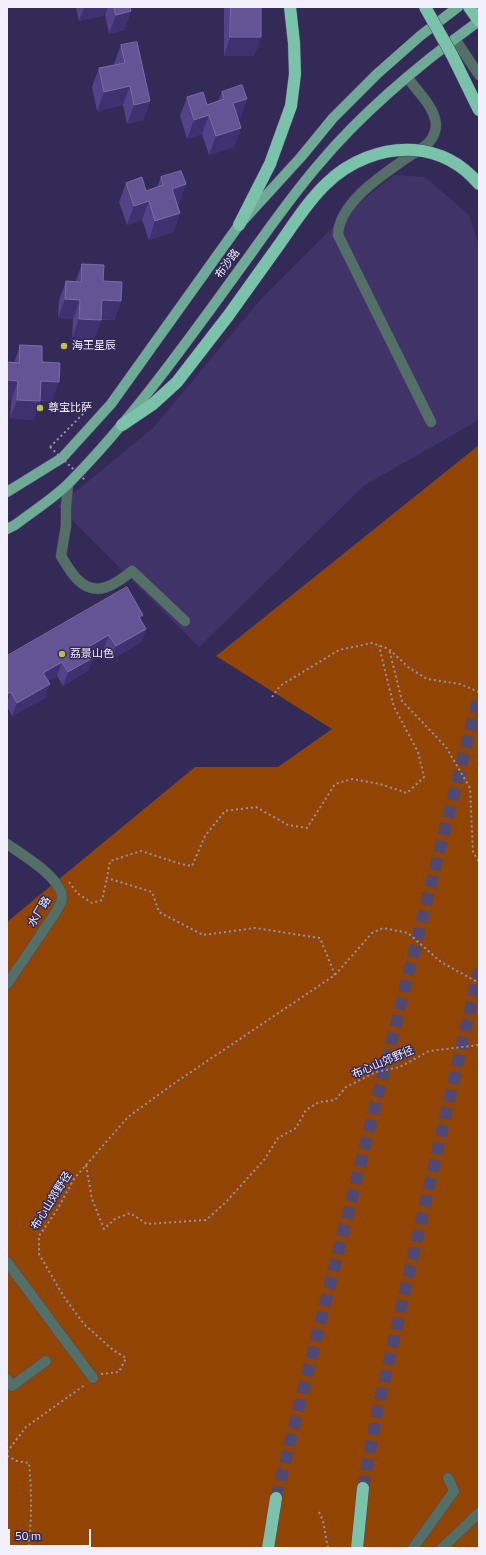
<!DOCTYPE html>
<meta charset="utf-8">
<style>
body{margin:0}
#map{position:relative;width:486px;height:1555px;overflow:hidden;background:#342a58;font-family:"Titillium Web",sans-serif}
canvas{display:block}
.frame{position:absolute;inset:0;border:8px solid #f2f0fc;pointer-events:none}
.scale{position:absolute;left:8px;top:1529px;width:83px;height:18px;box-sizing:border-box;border:2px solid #f2f0fc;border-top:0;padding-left:5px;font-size:12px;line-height:14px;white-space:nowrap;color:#f2f0fc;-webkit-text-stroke:3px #342a58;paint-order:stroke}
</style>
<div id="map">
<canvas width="486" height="1555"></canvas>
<div class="frame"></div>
<div class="scale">50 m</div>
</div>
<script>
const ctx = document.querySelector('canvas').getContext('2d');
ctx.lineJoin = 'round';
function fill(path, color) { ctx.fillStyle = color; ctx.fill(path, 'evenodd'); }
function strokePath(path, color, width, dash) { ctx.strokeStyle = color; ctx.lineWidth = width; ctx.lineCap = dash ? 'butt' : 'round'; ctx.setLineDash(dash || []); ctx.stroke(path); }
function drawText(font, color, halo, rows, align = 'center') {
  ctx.font = font + ' "Titillium Web","Noto Sans SC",sans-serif'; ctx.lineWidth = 3; ctx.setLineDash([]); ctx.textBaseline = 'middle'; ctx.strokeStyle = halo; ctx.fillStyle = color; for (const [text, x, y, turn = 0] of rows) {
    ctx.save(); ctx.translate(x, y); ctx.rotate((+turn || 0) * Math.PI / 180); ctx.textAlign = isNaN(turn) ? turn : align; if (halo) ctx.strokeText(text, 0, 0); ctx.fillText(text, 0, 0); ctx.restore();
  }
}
fill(new Path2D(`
 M394 175 425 177 469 215 479 246V420L365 485 199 647 58 506 152 429 263 297 350 210Z`), '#3f3368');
fill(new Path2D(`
 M479 445V1548H7V922L195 767H278L332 729 216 656Z`), '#924502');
strokePath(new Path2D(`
 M363 1488 378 1409 479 970
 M276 1498 479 695`), '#504871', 12, [12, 6]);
const minor = new Path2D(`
 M455 39 479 75
 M407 77C417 91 434 106 436 124 436 130 434 136 430 141 425 148 415 152 408 157 384 174 339 202 338 235L431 422
 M68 484 66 507V526L61 556C66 564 71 573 77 579 96 599 116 584 132 571L185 621
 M7 844C23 855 61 877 62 898 62 902 58 908 56 912L7 984
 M7 1262 93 1378
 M7 1379 12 1386 46 1361
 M413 1548 454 1491 448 1478
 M442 1548 479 1513`);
const major = new Path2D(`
 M7 492 62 458 111 404 239 225 301 157 333 118 377 74 420 36 458 7
 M7 529 15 525C32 512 54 498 69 483 137 414 193 333 250 255 272 224 294 193 319 164 365 109 421 63 479 21`);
const highway = new Path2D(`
 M469 7 479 21
 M239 225 270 164 291 106 295 74 294 43 290 7
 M122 425 153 404 177 382 228 316
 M268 1548 276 1498
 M357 1548 363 1488`);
strokePath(minor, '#4f466f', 11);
strokePath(major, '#4f466f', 11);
strokePath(highway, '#4f466f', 13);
strokePath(new Path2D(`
 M50 447 89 408
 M479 692 460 684 427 679 408 667 389 649 402 701 446 747 470 788 473 852 479 862
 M272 697 280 686 339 650 372 643 389 649
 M69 882 77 893 92 903 102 900 107 878
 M335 975 320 938 255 928 203 935 159 912 152 892 107 878 110 861 141 851 181 864 192 866 205 836 225 811 256 807 288 825 307 828 335 784 352 779 380 784 407 793 424 777 418 752 394 707 379 646
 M86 1165 128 1117 176 1082 335 975 372 933 383 928 408 933 441 962 479 983
 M101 1374 119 1372 126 1358 113 1350 84 1324 64 1297 39 1254V1236L57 1210 74 1179 86 1165 92 1199 104 1229 115 1219 130 1213 147 1224 206 1220 226 1202 264 1160 278 1138 296 1128 306 1110 319 1102 335 1100 346 1087 376 1072 400 1067 429 1051 479 1045
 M7 1452 26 1427 86 1384
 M7 1456 17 1461 29 1463C31 1484 32 1508 30 1529 30 1536 28 1541 30 1548
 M319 1512 323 1521 328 1548`), '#9690ad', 2, [2, 3]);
strokePath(minor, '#546f66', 10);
strokePath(major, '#6faa97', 10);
strokePath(highway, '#7ac2aa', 12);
const highwayBridge = new Path2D(`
 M425 7 452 55 479 110
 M228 316C246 291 264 266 281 242 295 222 309 200 326 184 349 161 382 148 414 150 440 152 462 164 479 184`);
strokePath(highwayBridge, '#4f466f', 13, []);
strokePath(new Path2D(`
 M50 447 85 480`), '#9690ad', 2, [2, 3]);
strokePath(highwayBridge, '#7ac2aa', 12);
fill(new Path2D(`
 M76 7H130L131 11 124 30 109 34 105 15 79 21Z
 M224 7H261V37L254 56H224Z
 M121 45 150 101 143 120 127 124 123 105 97 111 92 87 99 68 115 65 114 64Z
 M222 92 247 99 240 118H238L241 128 234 147 209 155 202 134 187 139 180 116 187 97 207 105 218 101Z
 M161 177 186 184 179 203 177 204 180 213 173 232 149 240 142 220 127 225 119 202 126 183 146 191 157 187Z
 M82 264 103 281 121 301 114 320H101L94 339 72 338 73 319 58 318 59 300 66 281H76Z
 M20 345 42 362 52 401H40L33 420 10 418 14 363Z
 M143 615 141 620 146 629 141 642 111 660 104 648 93 655 89 670 63 686 57 676 48 681 45 698 12 716 7 707V656Z`), '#534189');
fill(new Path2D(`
 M84 7H108L105 15 79 21Z
 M131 11 124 30 109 34 116 15Z
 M230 37H261L254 56H224Z
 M130 86 123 105 97 111 104 92Z
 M247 99 240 118 226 122 233 103Z
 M150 101 143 120 127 124 134 105Z
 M209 115 202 134 187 139 194 120Z
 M241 128 234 147 209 155 216 136Z
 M186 184 179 203 165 208 172 189Z
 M149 201 142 220 127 225 134 206Z
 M180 213 173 232 149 240 155 221Z
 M65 299 80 300 73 319 58 318Z
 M102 300 121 301 114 320 96 319Z
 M79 319 101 320 94 339 72 338Z
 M7 380 18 381 11 400H7Z
 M41 381 59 382 52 401 34 400Z
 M17 400 40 401 33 420 10 418Z
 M143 615 138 628 139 617Z
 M146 629 141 642 111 660 116 646Z
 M109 635 104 648 84 660 88 647Z
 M94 657 89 670 63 686 68 672Z
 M62 662 57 676 38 686 43 673Z
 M50 684 45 698 12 716 17 703Z
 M11 692 7 703V694Z`), '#3f3070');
const building = new Path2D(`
 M114 7H130L131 11 116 15Z
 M231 7H261V37H230Z
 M137 42 150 101 134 105 130 86 104 92 99 68 125 63 121 45Z
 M242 85 247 99 233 103 241 128 216 136 209 115 194 120 187 97 203 92 207 105 224 99 222 92Z
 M181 171 186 184 172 189 180 213 155 221 149 201 134 206 126 183 142 177 146 191 163 185 161 177Z
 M82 264 104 265 103 281 122 282 121 301 102 300 101 320 79 319 80 300 65 299 66 281 81 282Z
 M20 345 42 346V362L60 363 59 382 41 381 40 401 17 400 18 381 7 380V362L19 363Z
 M127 587 143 615 139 617 146 629 116 646 109 635 88 647 94 657 68 672 62 662 43 673 50 684 17 703 11 692 7 694V656Z`);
fill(building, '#645495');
strokePath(building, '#7a6ca5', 1);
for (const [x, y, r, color] of [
 [64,346,4,"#bbc045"],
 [40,408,4,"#bbc045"],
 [62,654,4,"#bbc045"]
]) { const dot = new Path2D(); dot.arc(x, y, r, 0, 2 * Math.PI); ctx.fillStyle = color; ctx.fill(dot); strokePath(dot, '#342a58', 1.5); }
drawText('11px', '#f2f0fc', '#342a58', [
 ["布沙路",228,264,-54],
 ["水厂路",40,912,-59],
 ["布心山郊野径",383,1063,-23],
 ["布心山郊野径",52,1201,-58]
]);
drawText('11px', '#f2f0fc', '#342a58', [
 ["海王星辰",72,346],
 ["尊宝比萨",48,408],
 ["荔景山色",70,654]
], 'left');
</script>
